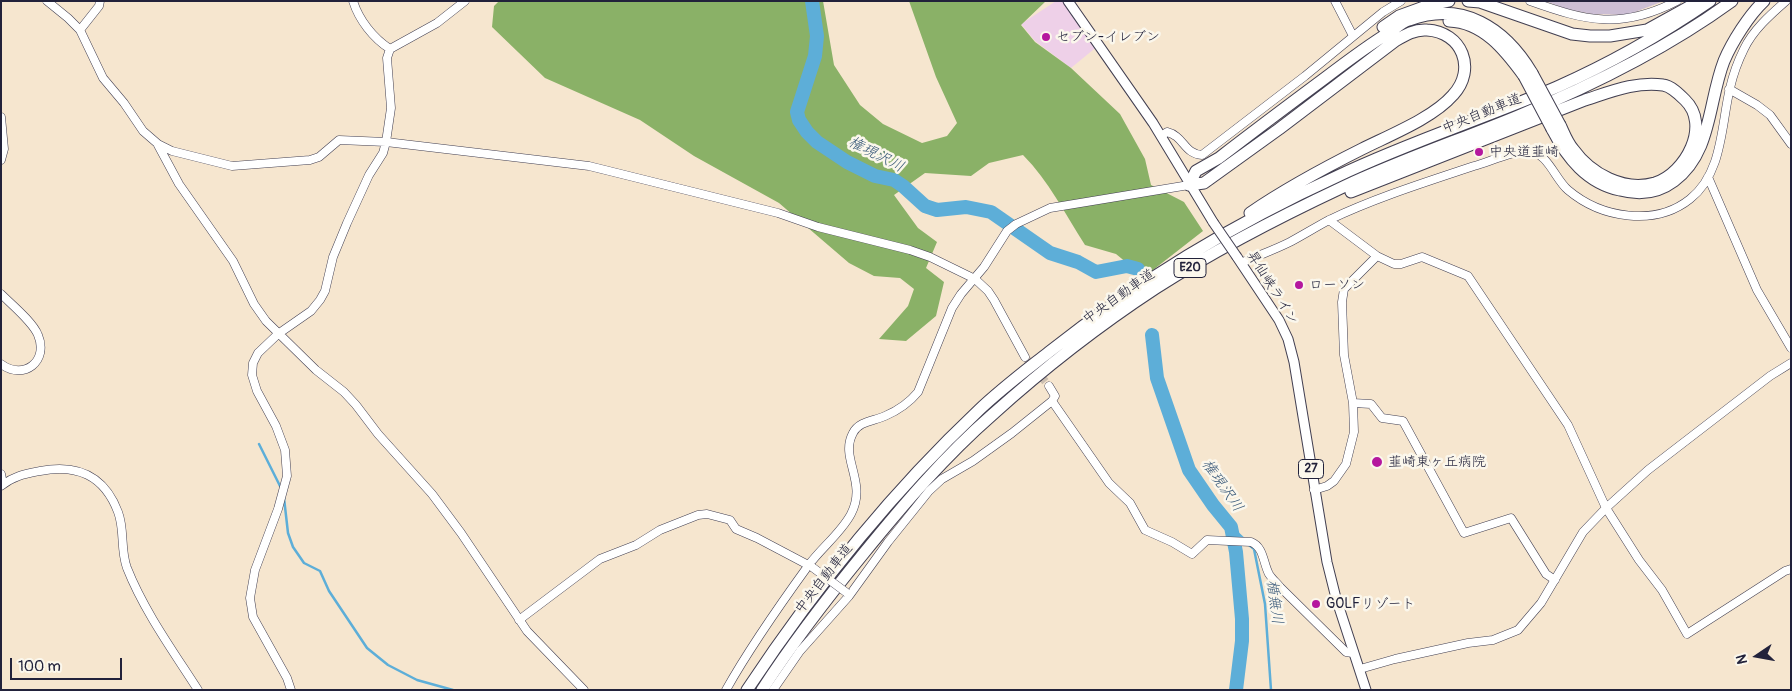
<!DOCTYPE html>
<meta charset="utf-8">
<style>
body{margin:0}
#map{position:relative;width:1792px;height:691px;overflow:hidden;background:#f6e6cf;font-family:Pangolin,sans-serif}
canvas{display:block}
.frame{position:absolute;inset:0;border:2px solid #22223b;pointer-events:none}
.north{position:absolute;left:1732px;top:631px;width:50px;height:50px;-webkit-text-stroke:4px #fbf7ec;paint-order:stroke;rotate:258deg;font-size:14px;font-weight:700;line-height:20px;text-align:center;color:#22223b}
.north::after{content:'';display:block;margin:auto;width:18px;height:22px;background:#22223b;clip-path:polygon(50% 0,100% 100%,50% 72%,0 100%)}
.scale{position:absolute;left:10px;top:658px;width:112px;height:22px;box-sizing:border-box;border:2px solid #22223b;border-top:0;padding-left:6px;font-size:15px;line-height:18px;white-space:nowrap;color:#22223b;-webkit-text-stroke:4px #fbf7ec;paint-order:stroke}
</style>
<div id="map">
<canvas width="1792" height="691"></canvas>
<div class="frame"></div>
<div class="north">N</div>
<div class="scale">100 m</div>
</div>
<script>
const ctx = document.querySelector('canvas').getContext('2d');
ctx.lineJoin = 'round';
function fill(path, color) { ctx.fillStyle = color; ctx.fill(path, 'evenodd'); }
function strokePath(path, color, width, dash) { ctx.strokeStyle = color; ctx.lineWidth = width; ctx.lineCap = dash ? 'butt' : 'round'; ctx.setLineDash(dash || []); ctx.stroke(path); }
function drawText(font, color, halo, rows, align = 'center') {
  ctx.font = font + ' Pangolin,"Klee One",sans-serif'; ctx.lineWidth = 5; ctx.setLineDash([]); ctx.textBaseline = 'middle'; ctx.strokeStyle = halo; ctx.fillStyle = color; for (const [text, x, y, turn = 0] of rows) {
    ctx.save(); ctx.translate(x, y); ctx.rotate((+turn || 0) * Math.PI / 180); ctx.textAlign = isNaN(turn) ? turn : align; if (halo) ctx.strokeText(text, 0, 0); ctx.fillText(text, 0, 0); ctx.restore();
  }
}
fill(new Path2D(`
 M1056 1H1068L1099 45 1071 68 1035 41 1021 24Z`), '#eed0e8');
fill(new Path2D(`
 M1545 1H1664L1627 15 1592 14 1567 9Z`), '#ccbed4');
fill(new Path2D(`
 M499 1H823L834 65 860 105 883 124 922 143 947 136 957 123 936 77 909 1H1046L1021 25 1035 42 1071 68 1120 114 1145 159 1151 185 1184 202 1203 231 1144 277 1116 254 1085 245C1065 214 1049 181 1023 155L989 163 971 176 925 173 894 195 918 228 937 242 926 268 944 282 936 316 906 341 879 339 908 306 914 289 900 278 874 276 849 263 779 203 694 156 640 120 545 78 492 27 494 6Z`), '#8ab167');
strokePath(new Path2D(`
 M259 444 281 488
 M284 498 288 533 293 547 304 563 320 571 329 591 367 648 388 665 417 680 453 690
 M1231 527 1244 539
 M1249 545 1254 549 1265 604 1271 690`), '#5daed8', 2.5);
strokePath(new Path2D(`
 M812 1 817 36 815 56 797 112 799 120 807 132 817 142 847 162 875 176 894 180 903 186 925 206 937 210 966 207 991 212 1050 253 1078 262 1096 272 1127 266 1138 269
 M1152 335 1157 378 1189 470 1213 505 1231 527 1236 552 1242 619V641L1236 690`), '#5daed8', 14);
strokePath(new Path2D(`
 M1025 357 1049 386`), '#ccbfb1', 8, [8, 4]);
const minor = new Path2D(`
 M47 1 68 18 80 30 103 78 124 103 143 131 158 144 172 151 232 166 310 160 319 157 339 140 386 142 589 166 778 213 818 227 910 250 930 257 975 279 988 291 994 300 1025 357
 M353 1C359 20 373 38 390 49
 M1335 1 1353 36
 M1530 1C1586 21 1621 30 1677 1
 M80 30 99 6 100 1
 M1729 89 1757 105 1770 115 1791 144
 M1 117 4 149 1 160
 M1161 136 1167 132C1184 136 1184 154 1202 155L1305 76 1383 12 1401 1
 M158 145 179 184 233 261 254 304 266 321 316 370 344 392 356 405 378 434 432 494 461 533 527 631 584 690
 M1708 177 1757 290 1791 348
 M1329 220 1377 256 1394 264H1401L1422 257 1468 276 1568 425 1606 508 1639 560 1662 590 1687 634 1785 571 1791 569
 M1241 263C1257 256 1274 250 1290 242 1303 235 1316 227 1329 220 1375 198 1426 182 1474 166 1489 162 1514 150 1529 151 1548 153 1555 179 1568 190 1601 218 1655 227 1690 199 1723 173 1721 125 1730 88 1733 75 1738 61 1744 49 1753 30 1770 15 1786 1
 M1 294C11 304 33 322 38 335 49 361 24 381 1 364
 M1052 401 1109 483 1130 503 1145 530 1172 542 1192 554 1207 540 1251 542C1264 547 1263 563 1269 574 1272 579 1277 583 1280 587L1346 652 1353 653
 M1353 403 1371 404 1382 418 1403 421 1464 533 1511 518 1546 574 1555 580
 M1 474 3 484
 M1 486C13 476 25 474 40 471 77 464 104 475 118 512 125 530 120 549 127 568 144 611 173 651 198 690
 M1314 490 1327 486 1334 481 1346 464 1354 432 1353 403 1344 355 1342 302 1344 289 1377 256
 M519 620 600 559 636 545 660 530 698 515 707 514 730 520 736 529 757 538 812 567
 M1360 669 1395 659 1468 643 1493 640 1518 630 1541 603 1583 532 1606 508 1648 470 1770 376 1791 363
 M291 690 287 678 253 617 250 598 255 570 278 509 287 476 285 450 276 426 257 391 252 375 253 363 258 353 278 334 311 311 320 300 325 291 333 257 347 223 369 175 383 153 386 142 391 108 387 58 390 49 437 23 465 1
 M726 690C750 647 779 606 808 566 821 548 841 533 851 514 868 482 839 458 853 433 859 421 874 421 885 416 899 410 909 403 918 392L952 308 961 294 984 267 1007 231 1016 224 1050 208 1189 185
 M773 690 800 651 849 596 888 542 929 491 942 479 973 461 1012 433 1052 401 1055 396 1049 386`);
const major = new Path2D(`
 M1068 1 1153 123 1213 222
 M1237 257 1279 320 1288 339 1294 362 1327 562 1336 598 1366 690`);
const highway = new Path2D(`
 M1468 1 1480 2 1572 34 1590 36H1610L1647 30 1696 3
 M1449 21C1483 22 1505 50 1524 76
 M1383 27 1399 16 1432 4 1449 1
 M1552 129C1567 158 1587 183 1620 190 1639 195 1658 193 1674 181 1712 153 1708 102 1724 61 1732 42 1749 15 1764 1
 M1189 185 1204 183 1279 129 1395 41C1405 35 1415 29 1427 30 1462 32 1477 69 1453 95 1433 118 1390 135 1362 149 1324 168 1285 189 1250 213
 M1189 185 1196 171 1219 158C1254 131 1290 104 1325 78 1346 62 1367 46 1390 32 1396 28 1402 22 1409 20 1463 0 1505 28 1532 73
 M1351 192 1585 100C1610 92 1636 81 1663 85 1671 86 1679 94 1685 100 1711 125 1686 173 1655 183 1624 192 1591 174 1573 149 1567 142 1564 133 1560 125
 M747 690C814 589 891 493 979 410 1001 389 1025 371 1049 352 1138 282 1235 223 1338 176 1409 142 1485 118 1557 87 1611 63 1662 34 1710 1
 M762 690C793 642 828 597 864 553 903 505 945 456 992 415 1043 369 1098 326 1156 288 1215 250 1279 217 1343 187 1400 160 1460 140 1518 116 1593 85 1666 49 1732 1`);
strokePath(minor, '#423f51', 9);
strokePath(major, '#423f51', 11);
strokePath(highway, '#423f51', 13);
strokePath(minor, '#fff', 8);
strokePath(major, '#fff', 9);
strokePath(highway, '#fff', 11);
const minorBridge = new Path2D(`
 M812 567 847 593`);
const majorBridge = new Path2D(`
 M1213 222 1237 257`);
const highwayBridge = new Path2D(`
 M1532 73 1560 125
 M1524 76 1552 129`);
strokePath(minorBridge, '#423f51', 9, []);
strokePath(majorBridge, '#423f51', 11, []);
strokePath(highwayBridge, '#423f51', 13, []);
strokePath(minorBridge, '#fff', 8);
strokePath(majorBridge, '#fff', 9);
strokePath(highwayBridge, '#fff', 11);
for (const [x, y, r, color] of [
 [1046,37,5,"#b5179e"],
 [1479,152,5,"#b5179e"],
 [1299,285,5,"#b5179e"],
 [1377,462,6,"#b5179e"],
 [1316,604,5,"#b5179e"]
]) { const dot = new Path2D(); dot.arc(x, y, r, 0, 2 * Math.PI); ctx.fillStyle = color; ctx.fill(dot); strokePath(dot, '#fbf7ec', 2); }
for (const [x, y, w] of [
 [1190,268,32],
 [1311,469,25]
]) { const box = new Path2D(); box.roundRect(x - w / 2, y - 9.5, w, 19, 4); ctx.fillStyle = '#fbf7ec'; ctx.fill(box); strokePath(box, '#22223b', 1); }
drawText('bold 12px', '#22223b', null, [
 ["E20",1190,268],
 ["27",1311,469]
]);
drawText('14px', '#22223b', '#fbf7ec', [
 ["セブン-イレブン",1056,37],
 ["中央道韮崎",1489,152],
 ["ローソン",1309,285],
 ["韮崎東ヶ丘病院",1388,462],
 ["GOLFリゾート",1326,604]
], 'left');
drawText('14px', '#22223b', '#fbf7ec', [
 ["中央自動車道",1482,114,-22],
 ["昇仙峡ライン",1272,288,58],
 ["中央自動車道",1119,297,-35],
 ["中央自動車道",824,579,-52]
]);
drawText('italic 15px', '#3a5a7a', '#fbf7ec', [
 ["権現沢川",876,155,27],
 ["権現沢川",1222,486,55],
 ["楯無川",1274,602,82]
]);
</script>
